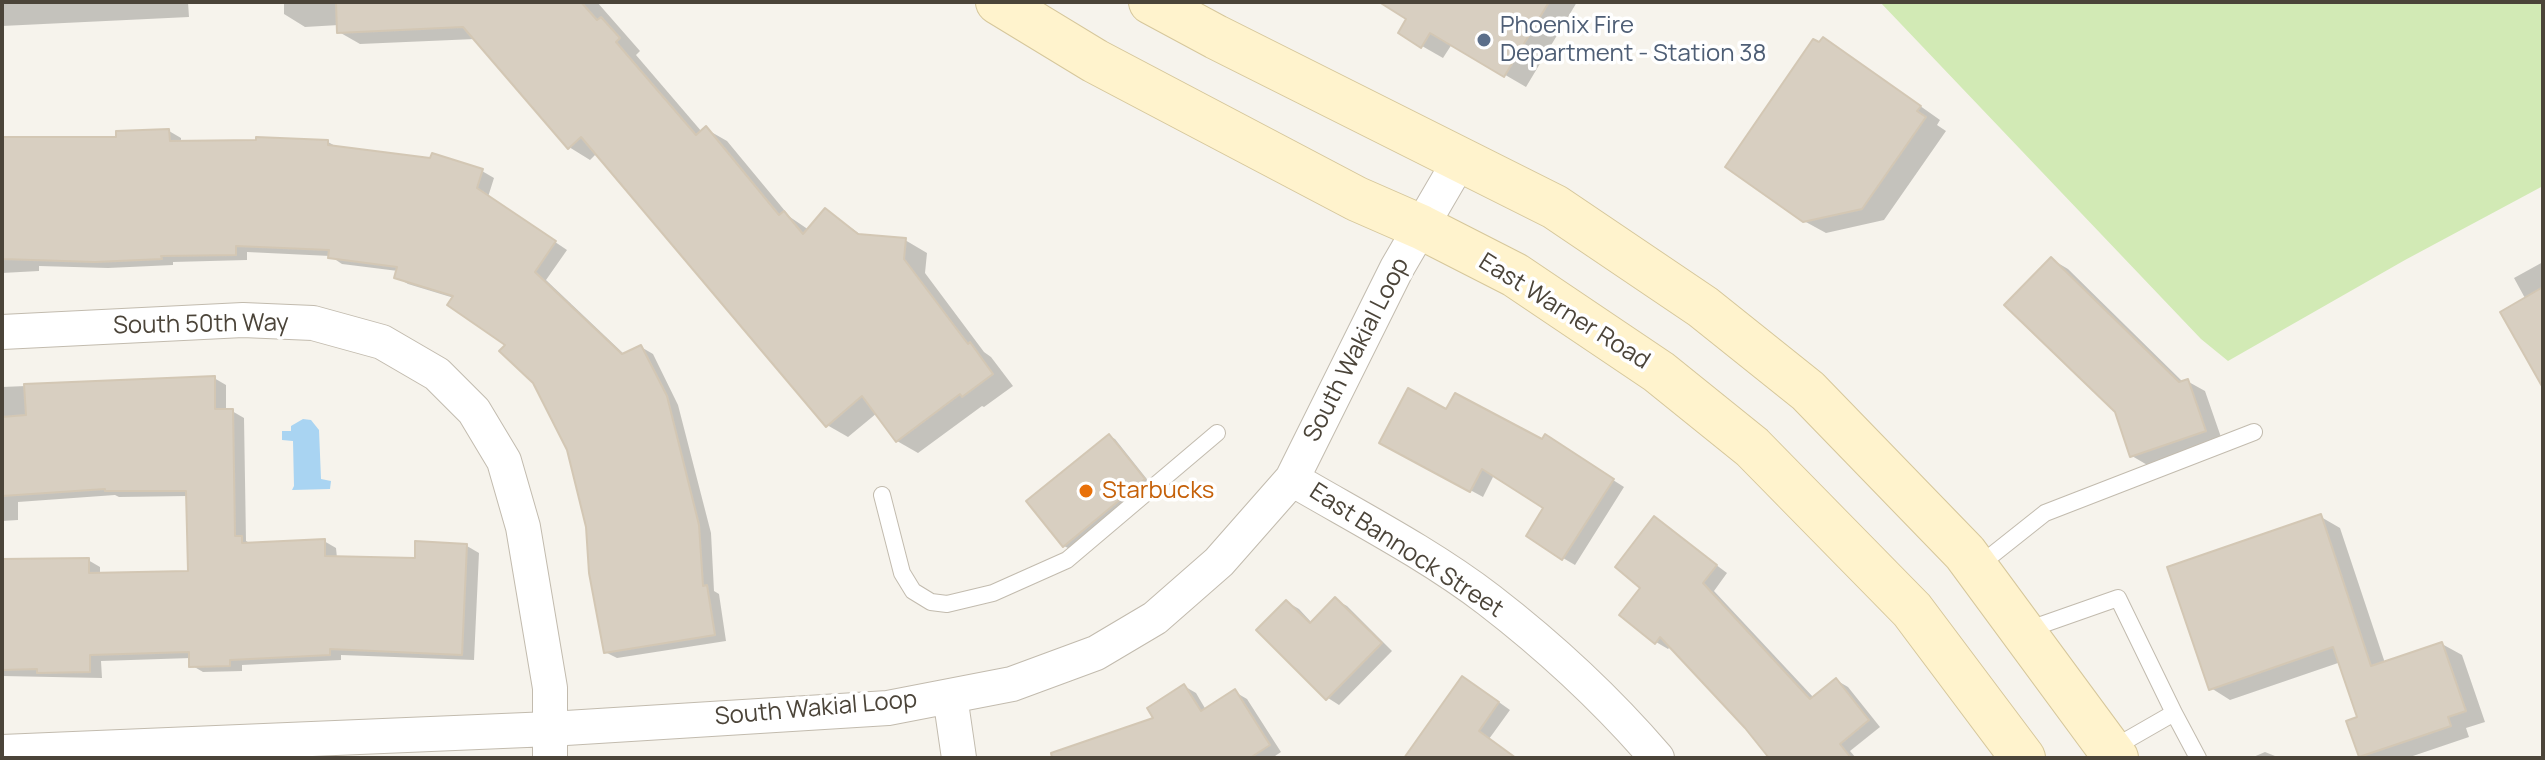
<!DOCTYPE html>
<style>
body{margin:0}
#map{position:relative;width:2545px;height:760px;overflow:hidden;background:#f6f3ec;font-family:Manrope,sans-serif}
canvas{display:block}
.frame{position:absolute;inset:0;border:4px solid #4b4439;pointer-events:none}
</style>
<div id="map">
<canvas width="2545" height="760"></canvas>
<div class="frame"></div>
</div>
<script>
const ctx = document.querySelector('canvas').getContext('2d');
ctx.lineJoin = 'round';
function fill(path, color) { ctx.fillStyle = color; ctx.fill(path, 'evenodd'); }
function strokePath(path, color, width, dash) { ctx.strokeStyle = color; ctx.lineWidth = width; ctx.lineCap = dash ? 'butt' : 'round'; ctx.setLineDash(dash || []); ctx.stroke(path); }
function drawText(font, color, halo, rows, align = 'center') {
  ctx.font = font + ' Manrope,sans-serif'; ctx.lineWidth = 7; ctx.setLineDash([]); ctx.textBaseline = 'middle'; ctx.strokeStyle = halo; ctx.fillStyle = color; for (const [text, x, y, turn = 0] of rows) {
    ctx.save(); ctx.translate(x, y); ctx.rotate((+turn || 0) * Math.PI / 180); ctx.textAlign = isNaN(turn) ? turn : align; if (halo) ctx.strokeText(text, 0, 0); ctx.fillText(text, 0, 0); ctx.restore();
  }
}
fill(new Path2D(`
 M1880 2H2543V186L2405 260 2228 361 2201 339Z`), '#d2eab5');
fill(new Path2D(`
 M303 419 311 420 319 430 321 479 331 481 330 489 292 490 294 486 293 441 282 440V431H291V426Z`), '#a9d4f2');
fill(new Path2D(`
 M2 2H188L189 17 2 26Z
 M284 2H597L640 51 636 55 702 132 706 129 727 141 790 217 809 230 826 210 864 237 905 240 927 253 925 273 984 352 991 357 1013 386 984 407 982 406 918 453 897 441 877 413 848 437 827 425 597 153 590 160 569 147 475 39 360 44 339 32V25L305 27 284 14Z
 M1383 2H1577L1526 87 1452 44 1443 58 1422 46 1400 32 1409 18Z
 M1844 52 1940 120 1937 125 1946 131 1884 220 1826 233 1804 221Z
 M169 131 181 138V143L328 142 339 148 482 171 494 178 488 197 567 250 546 280 625 355 641 347 653 354 678 405 711 533 714 591 719 594 726 641 617 658 605 652 588 526 568 449 535 382 508 344 454 298 408 284 396 277 398 271 342 264 330 256 247 252V260L173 262V265L108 268 39 266V271L2 273V139H119Z
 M2051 259 2068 269 2184 383 2187 381 2205 391 2222 440 2149 466 2132 456 2116 411Z
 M2543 262V384L2526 300 2514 278Z
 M214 378 226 385V411H232L244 418 246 541 252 544 324 541 336 548 337 558 416 560 467 546 479 553 474 660 341 655V660L242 665V671L203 672 191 665V658L101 661 102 678 2 676V577L88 560 100 567V575L190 572 188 496 119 497 115 495 18 502V520L2 521V387Z
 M1447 411 1543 442 1557 444 1624 487 1575 565 1563 558 1546 508 1494 475 1483 497 1382 442Z
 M1109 436 1115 439 1150 483 1070 549 1064 546Z
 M2321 517 2340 528 2385 663 2442 644 2462 655 2485 722 2466 728 2469 737 2407 758 2360 756V718L2341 662 2230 700 2211 688Z
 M1655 519 1727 573 1714 591 1814 698 1836 680 1848 687 1880 727 1850 751 1856 758H1772L1746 727 1671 646 1668 649 1656 642 1643 588Z
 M1336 600 1347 606 1392 651 1339 705 1328 698 1287 602 1299 609 1312 623Z
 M1475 685 1510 710 1489 739 1515 758H1406Z
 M1184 686 1196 693 1206 710 1235 692 1247 699 1281 752 1272 758H1181Z
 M2265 752 2275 756 2279 758H2251Z`), '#0003');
const building = new Path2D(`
 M336 2H581L597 20 601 17 620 38 616 42 696 135 706 126 779 215 784 211 803 234 825 208 858 234 906 238 904 259 968 344 970 342 993 374 962 397 960 394 896 442 862 396 826 427 581 137 568 149 463 27 337 33Z
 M1379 2H1549L1504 77 1430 33 1421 48 1398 33 1406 19Z
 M1823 37 1921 106 1917 111 1926 117 1862 209 1803 222 1725 167 1813 39 1819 42Z
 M169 129 170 141 256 140V137L328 140V145L430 158 432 153 483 169 477 188 556 241 535 272 622 354 641 345 667 396 699 525 703 586 707 585 715 635 604 653 589 573 586 527 567 450 533 383 499 351 505 345 447 305 453 296 394 278 397 267 328 258 329 250 236 246V255L161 256 162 259 95 262 2 259V137H116V131Z
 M2051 257 2179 382 2188 379 2206 431 2130 457 2115 412 2004 305Z
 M2543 287V388L2500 312Z
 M215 376V409H233L235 536H242V543L325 539V556L415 558V541L467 544 462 655 330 649V655L230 660V666L189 667V652L90 655V672L37 673V669L2 670V559L89 558V573L188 571 186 491H105V489L2 496V417L26 415 24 384Z
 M1408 388 1446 409 1455 393 1542 439 1545 434 1614 479 1562 560 1526 536 1543 508 1482 469 1470 492 1379 443Z
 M1109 434 1145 479 1063 547 1026 501Z
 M2321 514 2371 666 2442 642 2466 711 2448 717 2451 726 2359 757 2346 721 2357 717 2333 647 2209 690 2167 567Z
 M1654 516 1717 565 1703 583 1810 699 1836 678 1869 720 1840 744 1851 758H1769L1745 728 1660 637 1655 644 1619 615 1640 588 1615 567Z
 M1335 597 1382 643 1326 700 1256 630 1286 600 1310 623Z
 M1462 676 1499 702 1479 731 1516 758H1404Z
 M1184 684 1201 711 1235 689 1270 745 1250 758H1052L1051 753 1153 718 1147 708Z`);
fill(building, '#d8cfc1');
strokePath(building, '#d3c7b4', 2);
const service = new Path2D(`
 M882 495 902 573 913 591 931 602 947 604 993 593 1067 560 1217 433
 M1977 567 2045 513 2254 432
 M2024 631 2118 598 2174 713 2113 748
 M2174 713 2198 758`);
const minor = new Path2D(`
 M2 332 243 320 313 323 382 342 437 374 474 411 504 461 523 527 550 688V758
 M1292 479C1357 517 1429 554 1489 600 1550 647 1607 700 1657 758
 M950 696 959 758
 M2 752 550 729 888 708 1012 684 1096 653 1155 618 1219 562 1292 479 1397 268 1460 160`);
const secondary = new Path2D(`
 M998 2 1095 61 1188 110 1357 199 1421 227 1515 275 1659 372 1752 447 1912 610 2023 758
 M1151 2 1216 37 1555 207 1703 307 1808 391 1965 553 2116 758`);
strokePath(service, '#c2bbae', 18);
strokePath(minor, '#c2bbae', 36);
strokePath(secondary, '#d6c79b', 46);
strokePath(service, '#fff', 16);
strokePath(minor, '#fff', 34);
strokePath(secondary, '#fff3cd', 44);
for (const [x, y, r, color] of [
 [1484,40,8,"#5c6f8a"],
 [1086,491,8,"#e8710a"]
]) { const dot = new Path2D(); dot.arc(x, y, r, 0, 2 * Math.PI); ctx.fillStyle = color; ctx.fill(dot); strokePath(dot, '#fff', 3); }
drawText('24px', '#4e5e75', '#fff', [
 ["Phoenix Fire",1500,26],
 ["Department - Station 38",1500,54]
], 'left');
drawText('24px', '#4b4439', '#fff', [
 ["East Warner Road",1564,312,32],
 ["South 50th Way",201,325,-1],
 ["South Wakial Loop",1357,350,-63],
 ["East Bannock Street",1406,551,33],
 ["South Wakial Loop",816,709,-5]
]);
drawText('24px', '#c56008', '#fff', [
 ["Starbucks",1102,491]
], 'left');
</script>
